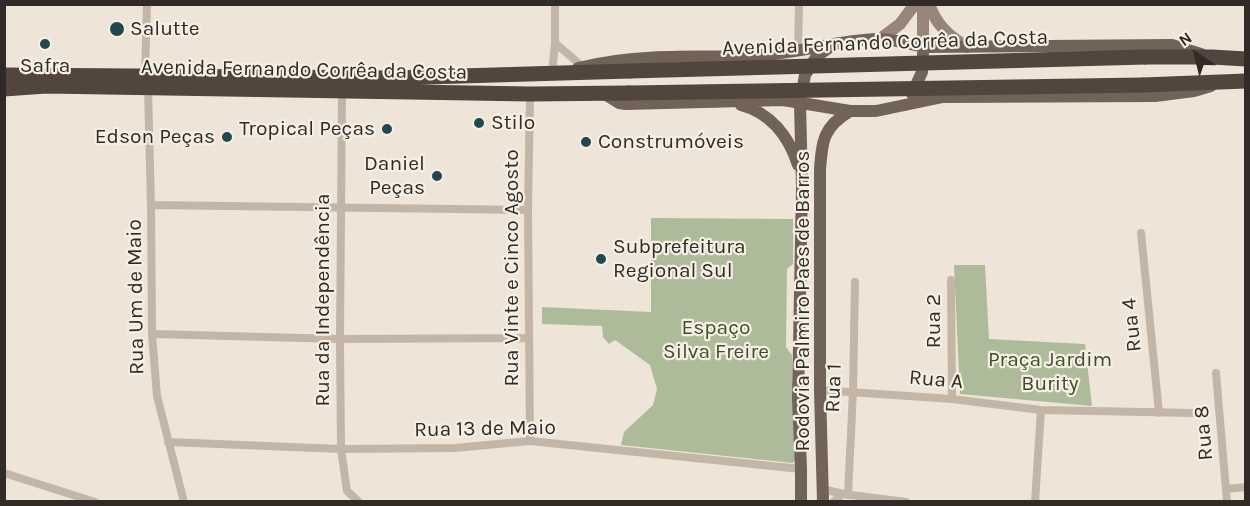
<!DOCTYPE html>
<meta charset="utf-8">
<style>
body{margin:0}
#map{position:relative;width:1250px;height:506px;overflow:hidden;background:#eee5d8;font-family:Karla,sans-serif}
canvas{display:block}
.frame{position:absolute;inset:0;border:6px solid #312a26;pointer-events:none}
.north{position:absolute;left:1166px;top:24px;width:60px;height:60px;-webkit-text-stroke:4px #f6efe4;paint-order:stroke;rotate:325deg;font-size:16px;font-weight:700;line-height:24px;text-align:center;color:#312a26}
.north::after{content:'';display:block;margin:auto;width:21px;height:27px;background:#312a26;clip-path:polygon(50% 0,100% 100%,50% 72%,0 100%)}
</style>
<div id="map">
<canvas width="1250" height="506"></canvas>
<div class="frame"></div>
<div class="north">N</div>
</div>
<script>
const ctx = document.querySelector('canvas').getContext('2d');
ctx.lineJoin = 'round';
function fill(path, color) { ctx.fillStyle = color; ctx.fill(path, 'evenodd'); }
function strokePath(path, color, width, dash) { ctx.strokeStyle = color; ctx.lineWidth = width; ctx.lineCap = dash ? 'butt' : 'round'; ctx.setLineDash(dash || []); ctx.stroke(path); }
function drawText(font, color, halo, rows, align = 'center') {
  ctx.font = font + ' Karla,sans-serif'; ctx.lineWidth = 4.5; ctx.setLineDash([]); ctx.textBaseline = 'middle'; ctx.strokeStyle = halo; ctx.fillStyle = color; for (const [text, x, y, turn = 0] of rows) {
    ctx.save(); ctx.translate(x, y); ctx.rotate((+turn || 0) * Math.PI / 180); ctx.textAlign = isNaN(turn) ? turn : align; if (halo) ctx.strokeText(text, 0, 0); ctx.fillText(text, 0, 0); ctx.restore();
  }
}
fill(new Path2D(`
 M651 218 793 219V264L787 269 786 347 792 355 793 404 795 461 793 463 621 445 624 432 653 405 657 389 650 365 615 340 609 344 603 337 602 326 542 324V307L651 312Z
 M954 265H985L989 339 1085 344 1092 406 960 394Z`), '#aebb9a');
strokePath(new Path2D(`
 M555 43 583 67
 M798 51 799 4
 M552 73 555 43V4
 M145 76 147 4
 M148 89 151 205 152 334 157 396 184 502
 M342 92 340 339 341 449 347 491 359 502
 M151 205 528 210
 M1141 233 1159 413
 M951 280 952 399
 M152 334 340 339 529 338
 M1216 373 1227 502
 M820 390 952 399 1041 410 1194 413
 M530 441 528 210 530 94
 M168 442 341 449 455 448 530 441 801 469
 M4 473 95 502
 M823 489 843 494 906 502
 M1227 489 1246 487
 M848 495 853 392 855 282
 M833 502 843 494
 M1035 502 1041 410`), '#c4b6a6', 8);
strokePath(new Path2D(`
 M923 4V47
 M929 4C936 25 949 36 967 47
 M880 39 900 24 915 4`), '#978578', 12);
strokePath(new Path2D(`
 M578 68C600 63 623 59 646 58 684 55 722 58 760 55 800 53 838 40 878 39 893 39 908 43 923 47L1172 45 1201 54
 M603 93 619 103 626 104 783 100 850 111H876L943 97 1155 96 1194 91 1211 86
 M912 94 922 72 923 54
 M741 105C771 113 789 137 798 165
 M801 502V469L798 399 802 186 800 103 805 75 817 56 830 47
 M823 502 820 390V170C822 141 823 127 850 111`), '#726358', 12);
strokePath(new Path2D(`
 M1145 57H1212L1246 59
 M4 75 393 78 630 71
 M1143 85 1246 81
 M4 89 46 86 530 94 629 93`), '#51453e', 15);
strokePath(new Path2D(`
 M630 71 1145 57
 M629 93 1143 85`), '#51453e', 15);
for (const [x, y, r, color] of [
 [117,29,8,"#20484e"],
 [45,44,6,"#20484e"],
 [479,123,6,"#20484e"],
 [387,129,6,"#20484e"],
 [227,137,6,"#20484e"],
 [586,142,6,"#20484e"],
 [437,176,6,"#20484e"],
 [601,259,6,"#20484e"]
]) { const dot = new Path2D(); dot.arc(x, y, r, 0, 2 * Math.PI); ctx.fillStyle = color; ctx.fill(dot); strokePath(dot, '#f6efe4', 2); }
drawText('21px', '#312a26', '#f6efe4', [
 ["Salutte",130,29],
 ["Safra",45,66,"center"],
 ["Stilo",491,123],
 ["Tropical Peças",375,129,"right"],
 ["Edson Peças",215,137,"right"],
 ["Construmóveis",598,142],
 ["Daniel",425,164,"right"],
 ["Peças",425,188,"right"],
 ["Subprefeitura",613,247],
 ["Regional Sul",613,271]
], 'left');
drawText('21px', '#312a26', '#f6efe4', [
 ["Avenida Fernando Corrêa da Costa",885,43,-2],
 ["Avenida Fernando Corrêa da Costa",304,70,1],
 ["Rua Vinte e Cinco Agosto",512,268,-90],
 ["Rua Um de Maio",136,297,-91],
 ["Rua da Independência",323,300,-90],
 ["Rodovia Palmiro Paes de Barros",803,301,-90],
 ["Rua 2",934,321,-90],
 ["Rua 4",1132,325,-96],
 ["Rua A",936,380,5],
 ["Rua 1",834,388,-88],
 ["Rua 13 de Maio",485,429,-1],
 ["Rua 8",1204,433,-95]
]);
drawText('21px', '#3f4d2c', '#f6efe4', [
 ["Espaço",716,328],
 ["Silva Freire",716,352],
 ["Praça Jardim",1050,360],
 ["Burity",1050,384]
]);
</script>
